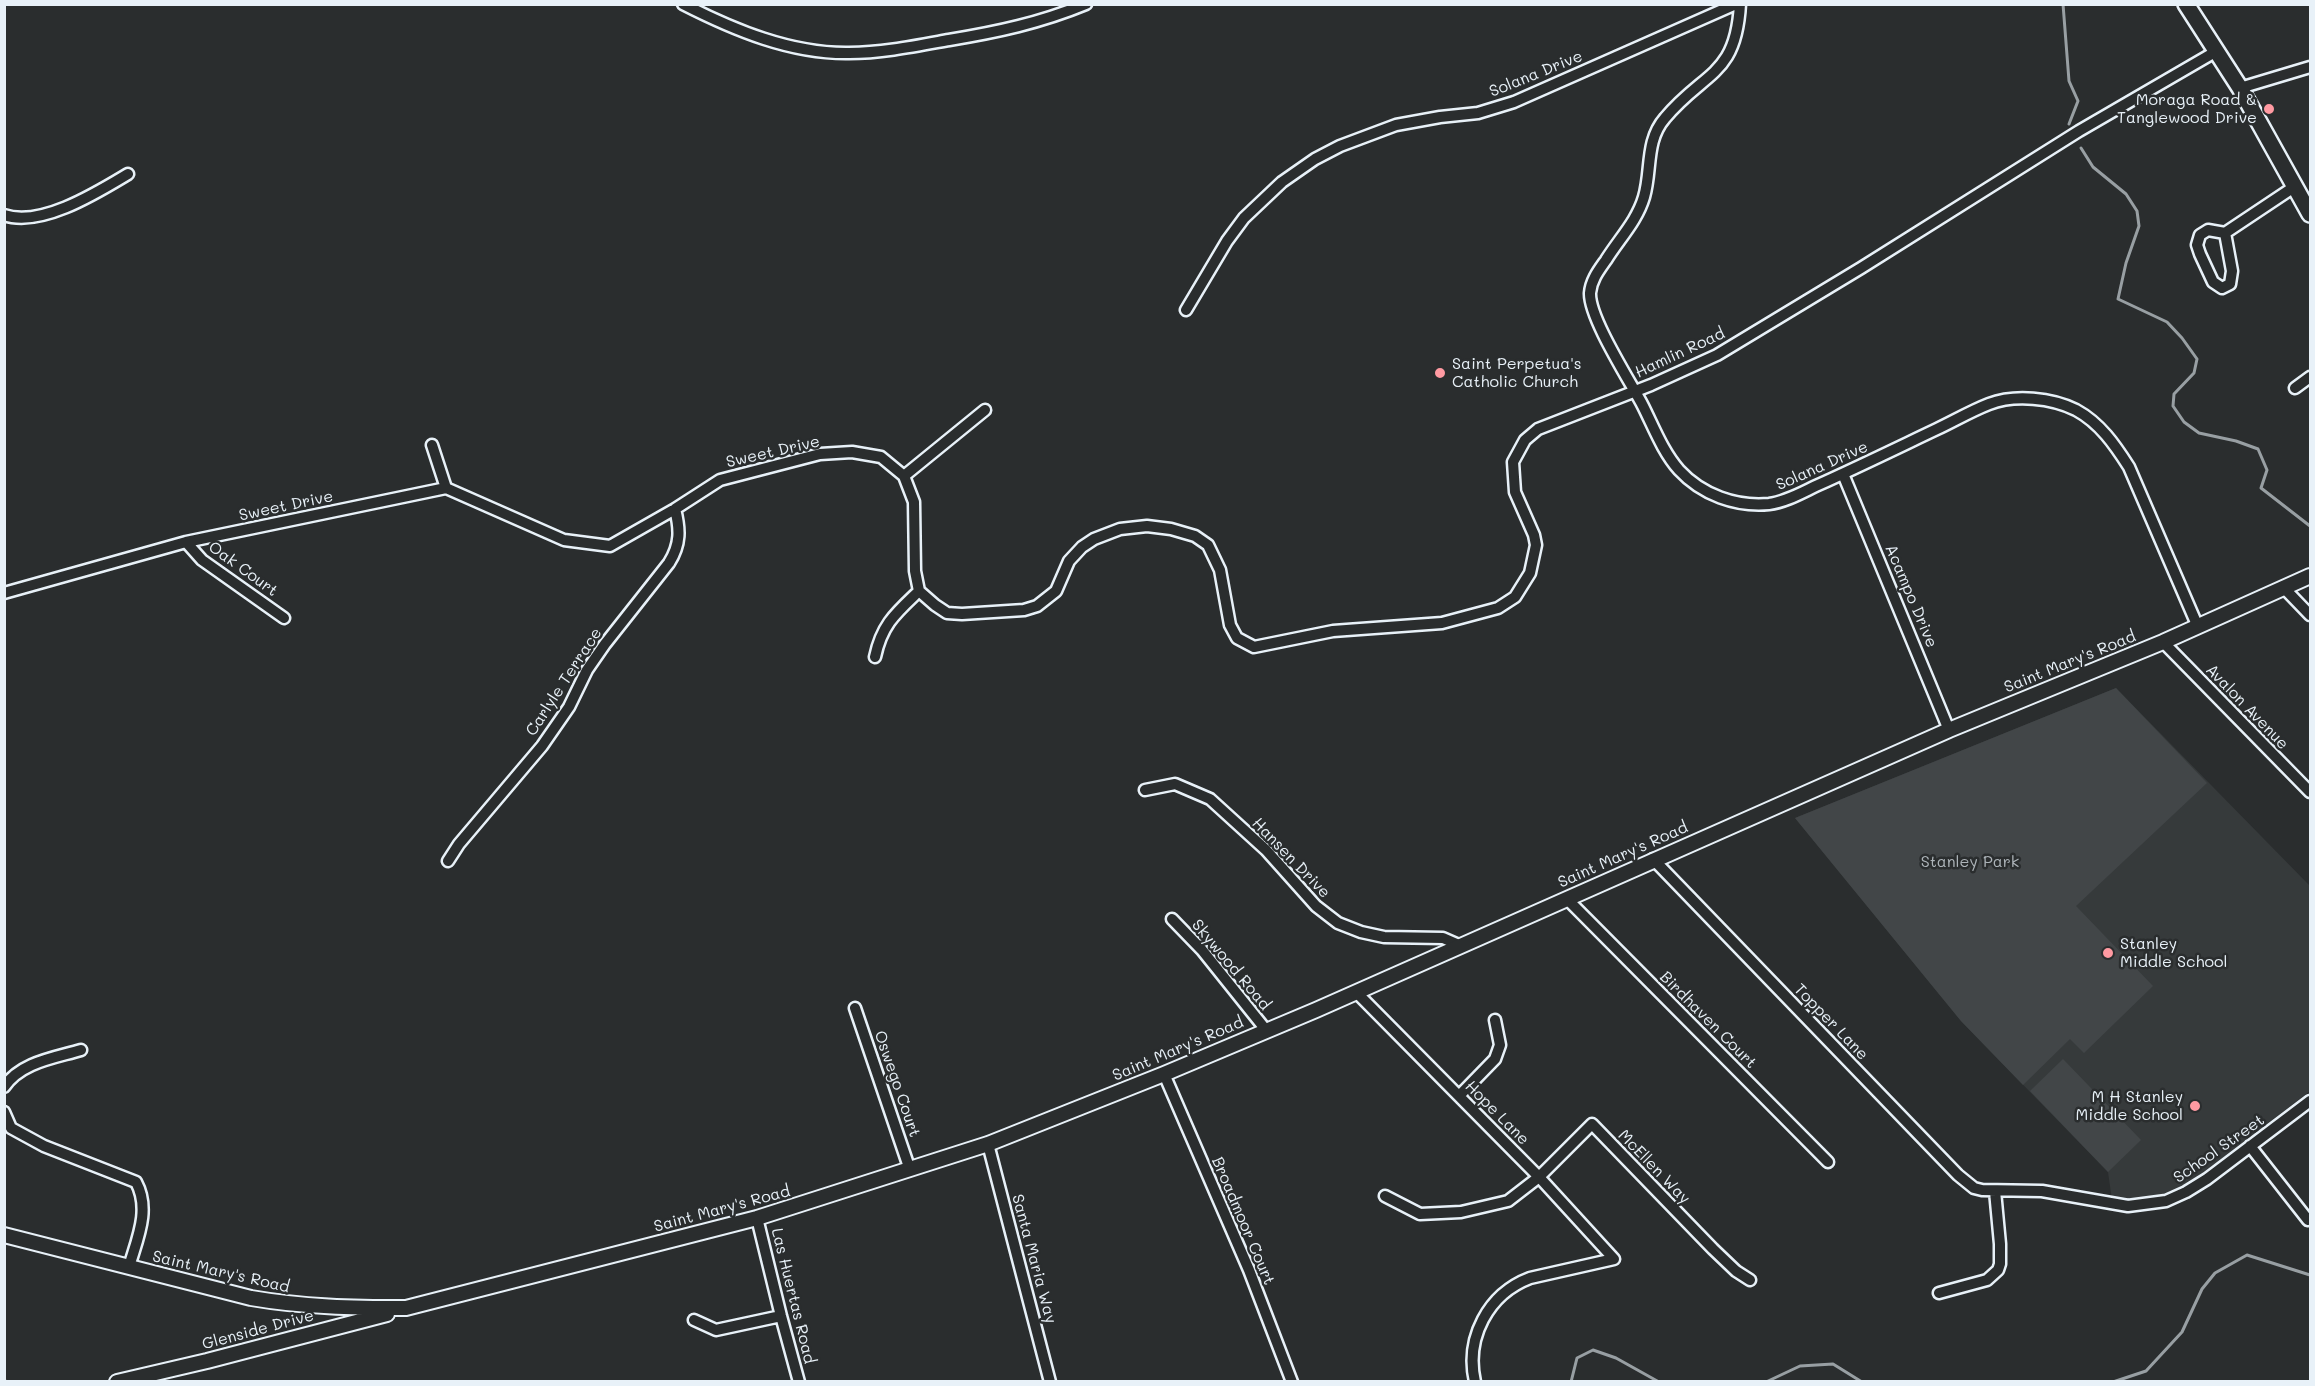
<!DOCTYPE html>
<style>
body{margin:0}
#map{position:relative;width:2315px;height:1386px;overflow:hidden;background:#2a2d2e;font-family:Mali,sans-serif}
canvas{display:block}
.frame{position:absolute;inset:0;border:6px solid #e8f1f8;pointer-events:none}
</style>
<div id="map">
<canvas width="2315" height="1386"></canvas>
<div class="frame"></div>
</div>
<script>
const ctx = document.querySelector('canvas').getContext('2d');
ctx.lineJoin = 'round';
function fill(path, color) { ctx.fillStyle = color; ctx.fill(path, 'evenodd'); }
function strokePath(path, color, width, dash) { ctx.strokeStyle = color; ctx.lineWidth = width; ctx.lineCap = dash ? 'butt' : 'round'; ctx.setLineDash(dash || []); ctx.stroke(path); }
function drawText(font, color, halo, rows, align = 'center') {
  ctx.font = font + ' Mali,sans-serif'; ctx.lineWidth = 5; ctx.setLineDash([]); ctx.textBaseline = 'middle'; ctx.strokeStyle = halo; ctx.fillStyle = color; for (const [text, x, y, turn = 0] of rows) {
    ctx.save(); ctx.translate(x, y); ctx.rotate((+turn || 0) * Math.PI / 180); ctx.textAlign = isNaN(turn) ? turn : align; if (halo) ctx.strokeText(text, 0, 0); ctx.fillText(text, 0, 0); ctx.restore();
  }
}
fill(new Path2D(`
 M2116 688 2310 886V1091L2166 1201 2112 1200 2108 1172 1961 1021 1795 818Z`), '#363a3b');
fill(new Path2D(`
 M2116 688 2207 783 2076 906 2153 986 2084 1053 2070 1039 2023 1085 1961 1021 1795 818Z
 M2063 1059 2141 1140 2108 1172 2030 1091Z`), '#424648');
strokePath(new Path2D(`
 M2063 4 2069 81 2078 101 2069 124
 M2081 148 2093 167 2126 194 2137 211 2139 226 2126 263 2118 299 2167 322 2182 338 2197 359 2194 373 2174 394 2173 406 2184 422 2199 433 2236 441 2258 449 2267 470 2261 488 2310 526
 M4 1380 7 1382
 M1571 1382 1577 1358 1593 1350 1616 1358 1659 1382
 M1766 1382 1800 1366 1833 1364 1862 1382
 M2113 1382 2146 1371 2182 1332 2202 1289 2215 1273 2247 1255 2310 1275`), '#989fa3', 3);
const minor = new Path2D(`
 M683 4C734 30 791 54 849 53 882 53 916 46 949 40 997 32 1040 23 1086 4
 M1740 4C1736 77 1704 71 1665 118 1645 141 1652 170 1644 197 1637 221 1619 239 1606 260 1599 270 1591 280 1590 293 1589 318 1630 381 1643 406 1654 428 1663 452 1679 470 1702 495 1736 507 1769 504 1786 502 1803 492 1818 485 1858 467 1897 448 1937 429 1954 421 1971 411 1989 404 2015 394 2052 398 2076 410 2100 423 2115 445 2129 467L2198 627
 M2240 88 2310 67
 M4 215C41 228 98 192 128 174
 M2225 233 2232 271 2230 284 2222 288 2213 282 2200 254 2197 245 2200 235 2208 230 2225 233 2294 187
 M1186 310 1227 241 1244 218 1282 182 1315 159 1340 146 1396 125 1440 117 1478 113 1514 102 1736 4
 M2295 388 2310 377
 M432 445 446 488
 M1843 474 1949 730
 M904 476 985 410
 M186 542 202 560 284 618
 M2284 588 2310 615
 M4 593 186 542 446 488 564 540 610 546 675 509 720 480 820 454 852 452 881 457 904 476 914 502 915 571 919 591 935 605 947 613 962 614 1024 610 1037 606 1056 591 1069 561 1082 547 1094 539 1120 529 1147 526 1171 529 1195 536 1208 545 1220 570 1230 625 1237 638 1254 647 1333 631 1442 623 1498 608 1515 597 1530 573 1536 545 1534 535 1515 492 1513 462 1525 440 1538 429 1651 385 1717 355 1861 268 2079 131 2215 52
 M2163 642 2310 792
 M875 657C882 624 896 613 919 591
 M1145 790 1175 784 1210 799 1266 850 1316 906 1338 923 1361 932 1384 937 1443 938 1459 945
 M1653 859 1958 1175 1974 1188 1982 1190 2042 1191 2128 1206 2166 1201 2186 1192 2207 1179 2310 1101
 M448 861 459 844 542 746 569 707 587 670 605 644 669 563C681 544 680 529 675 509
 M1567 899 1828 1162
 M1172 919 1202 950 1266 1030
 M1356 992 1539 1177 1614 1259 1530 1278C1488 1294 1465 1338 1475 1382
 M855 1008 910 1170
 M1164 1074 1249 1270 1292 1382
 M4 1087C21 1062 54 1058 81 1050
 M1459 1096 1495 1059 1500 1045 1495 1020
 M4 1112 11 1128 44 1146 136 1182C151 1210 137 1239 129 1267
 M988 1144 1050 1382
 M2250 1146 2308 1220
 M1385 1196 1420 1214 1461 1212 1508 1201 1539 1177 1592 1124 1713 1249 1736 1271 1750 1280
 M757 1218 781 1316 799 1382
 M1939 1293 1987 1280 1998 1270 2000 1264V1244L1995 1191
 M694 1320 716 1330 781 1316`);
const tertiary = new Path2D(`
 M4 1235 251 1298C303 1307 354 1308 406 1308L757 1218 988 1144 1164 1074 1316 1010 1949 730 2163 642 2310 576
 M117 1382 207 1361 387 1314`);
const secondary = new Path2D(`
 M2186 4 2240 88 2310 214`);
strokePath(minor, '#e8f1f8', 15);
strokePath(tertiary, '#e8f1f8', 18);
strokePath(secondary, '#e8f1f8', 20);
strokePath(minor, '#2a2d2e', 10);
strokePath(tertiary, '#2a2d2e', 14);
strokePath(secondary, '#2a2d2e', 15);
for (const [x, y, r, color] of [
 [2269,109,6,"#ff9aa2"],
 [1440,373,6,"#ff9aa2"],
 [2108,953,6,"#ff9aa2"],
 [2195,1106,6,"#ff9aa2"]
]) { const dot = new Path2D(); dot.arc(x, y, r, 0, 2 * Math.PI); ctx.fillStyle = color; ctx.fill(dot); strokePath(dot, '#2a2d2e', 2); }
drawText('16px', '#e8f1f8', '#2a2d2e', [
 ["Solana Drive",1536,74,-22],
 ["Hamlin Road",1680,353,-25],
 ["Sweet Drive",773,452,-13],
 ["Solana Drive",1822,466,-24],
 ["Sweet Drive",286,506,-12],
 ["Oak Court",243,569,36],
 ["Acampo Drive",1911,596,67],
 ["Saint Mary's Road",2070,662,-22],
 ["Carlyle Terrace",564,682,-57],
 ["Avalon Avenue",2247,707,46],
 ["Saint Mary's Road",1623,855,-24],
 ["Hansen Drive",1291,858,46],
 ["Skywood Road",1231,965,50],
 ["Birdhaven Court",1708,1020,45],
 ["Topper Lane",1831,1022,46],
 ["Saint Mary's Road",1178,1049,-23],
 ["Oswego Court",897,1084,71],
 ["Hope Lane",1497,1113,45],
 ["School Street",2219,1149,-35],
 ["McEllen Way",1654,1167,46],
 ["Saint Mary's Road",722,1209,-15],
 ["Broadmoor Court",1243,1221,67],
 ["Santa Maria Way",1034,1259,75],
 ["Saint Mary's Road",221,1272,13],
 ["Las Huertas Road",793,1296,76],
 ["Glenside Drive",258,1330,-15]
]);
drawText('16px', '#e8f1f8', '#2a2d2e', [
 ["Moraga Road &",2257,100],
 ["Tanglewood Drive",2257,118],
 ["Saint Perpetua's",1452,364,"left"],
 ["Catholic Church",1452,382,"left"],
 ["Stanley",2120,944,"left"],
 ["Middle School",2120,962,"left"],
 ["M H Stanley",2183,1097],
 ["Middle School",2183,1115]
], 'right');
drawText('16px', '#aeb5ba', '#2a2d2e', [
 ["Stanley Park",1970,862]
]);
</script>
